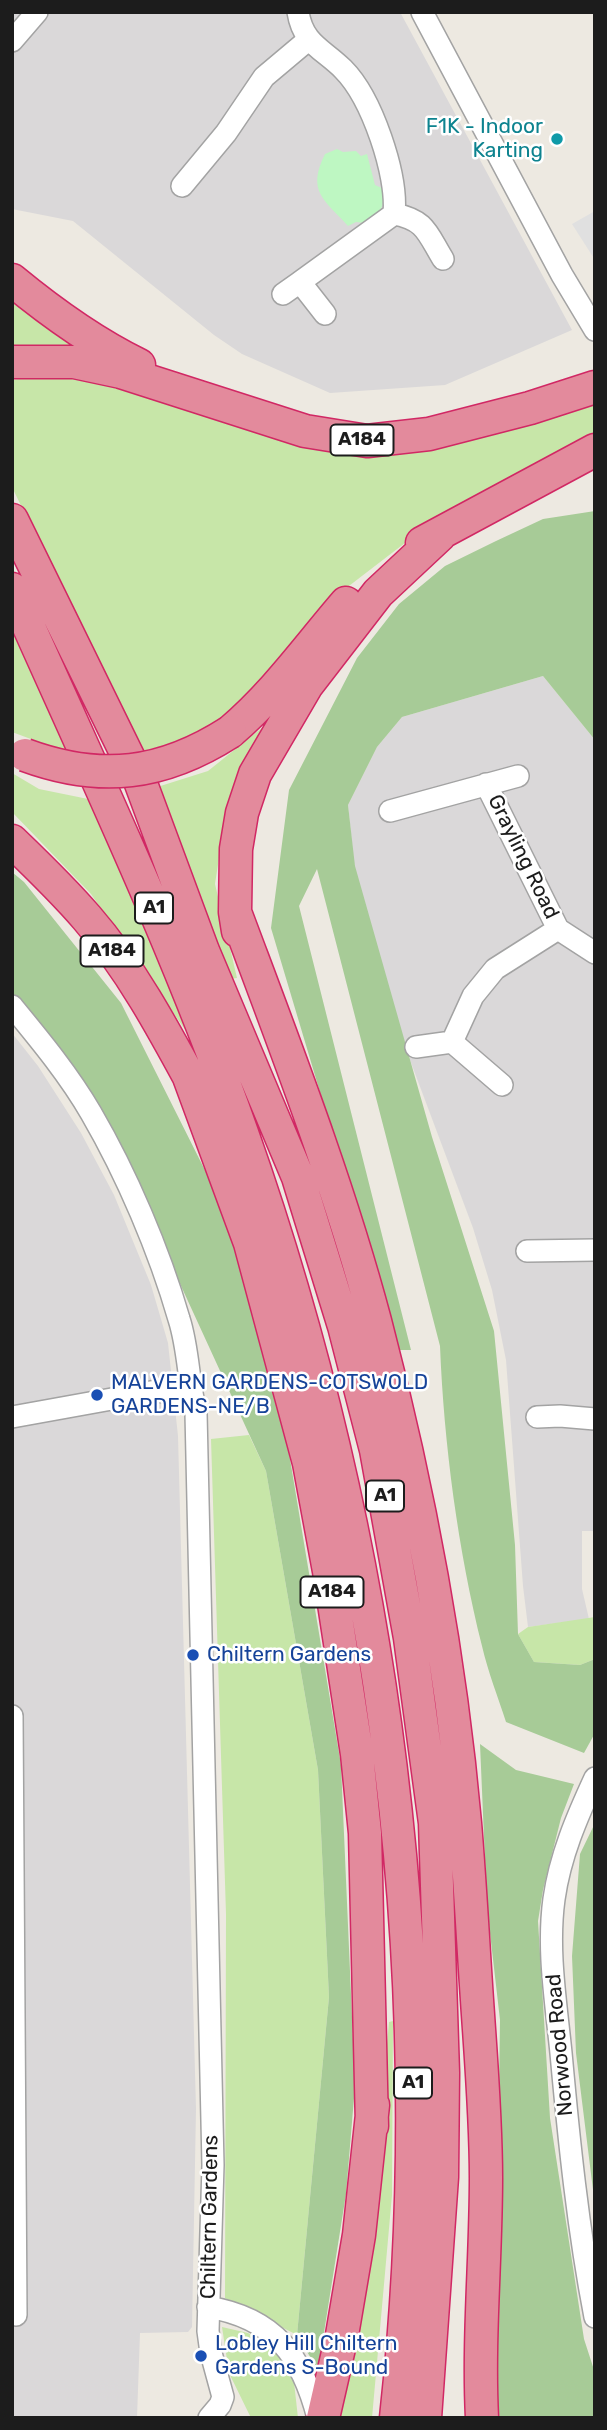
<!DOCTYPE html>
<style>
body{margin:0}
#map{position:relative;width:607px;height:2430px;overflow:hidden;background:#ede9e1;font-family:Rubik,sans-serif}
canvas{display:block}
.frame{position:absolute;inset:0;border:14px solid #1c1c1c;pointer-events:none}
</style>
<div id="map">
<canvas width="607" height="2430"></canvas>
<div class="frame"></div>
</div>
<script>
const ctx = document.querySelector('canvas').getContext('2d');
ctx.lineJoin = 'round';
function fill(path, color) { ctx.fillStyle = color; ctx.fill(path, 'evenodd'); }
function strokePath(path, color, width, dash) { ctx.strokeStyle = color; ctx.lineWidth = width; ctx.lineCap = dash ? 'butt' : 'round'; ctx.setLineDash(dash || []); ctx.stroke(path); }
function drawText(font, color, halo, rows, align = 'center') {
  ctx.font = font + ' Rubik,sans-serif'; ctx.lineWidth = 5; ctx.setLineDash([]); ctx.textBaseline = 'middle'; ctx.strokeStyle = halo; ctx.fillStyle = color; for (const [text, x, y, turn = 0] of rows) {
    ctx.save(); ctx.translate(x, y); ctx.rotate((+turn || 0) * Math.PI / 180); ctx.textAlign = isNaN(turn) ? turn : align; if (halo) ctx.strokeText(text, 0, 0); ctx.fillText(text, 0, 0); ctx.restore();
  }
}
fill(new Path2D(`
 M12 12H400L572 330 445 385 330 393 242 354 214 335 73 221 12 209Z
 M543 676 595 740V1531H582V1589L589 1619 528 1627 523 1586 506 1360 492 1290 473 1228 410 1060 357 892 348 805 377 747 402 717Z
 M12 1033 38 1066 81 1133 114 1195 151 1285 168 1343 178 1436 196 2109 192 2327 188 2332 140 2333 137 2418H12Z`), '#dad8d9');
fill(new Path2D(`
 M12 296 85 352 47 346 12 347Z
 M37 377H75L127 384 297 443 595 400V436L414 536 332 599 232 711 187 739 140 752 12 487V380Z
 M12 626 71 754 12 732Z
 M273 719 224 825 215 884 237 978 229 979 151 789 208 771Z
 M12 773 39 789 93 800 188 1034 91 894 12 812Z
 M249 1435 266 1471 318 1770 329 1997 297 2335 225 2298 226 1914 211 1439Z
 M595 1617V1659L580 1665 534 1662 518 1634 528 1627Z
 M393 2021 392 2195 372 2418H331L379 2132 389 2022Z
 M222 2327 248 2333 275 2350 294 2382 298 2418H251L229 2373Z`), '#c7e6a8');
fill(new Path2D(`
 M595 511V740L543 676 402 717 377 747 348 805 355 866 432 1137 494 1331 515 1545 518 1634 534 1662 580 1665 595 1659V1733L584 1753 506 1722C498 1697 488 1672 482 1646 458 1550 444 1445 440 1346L317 869 299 906 411 1350H397L271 928 289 790 357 658 399 604 445 566 496 541 543 519Z
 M12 872 24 882 121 1003 232 1224 279 1393 341 1765 355 2086 346 2194 318 2370 297 2335 329 1997 318 1770 266 1471 103 1116 12 995Z
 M480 1744 516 1770 574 1784 561 1818 543 1890 538 1921 550 2118 584 2339 595 2373V2418H495L494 2411 500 2020 487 1907Z
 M595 1823V2206L576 2053 572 1956 580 1854Z`), '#a7cb97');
fill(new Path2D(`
 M337 149 343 152 356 151 361 156 367 154 375 185 384 189C384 209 381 212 365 223L356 222 348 226C325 200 306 192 325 154Z`), '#bef7c2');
fill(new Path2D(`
 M595 211V260L572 224Z`), '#e0e0e0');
const minor = new Path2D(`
 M298 12C303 44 323 49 343 69 372 98 398 175 394 214 426 220 427 233 443 259
 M422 12 562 275 595 330
 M12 41 37 12
 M182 186 226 133 264 77 308 40
 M283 294 300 282
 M325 314 300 282 394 214
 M486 784 558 929 595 953
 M390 811 518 776
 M12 1006C40 1040 69 1075 91 1113 127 1175 159 1250 179 1319 189 1350 188 1382 196 1413L213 2165 208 2331 211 2353 223 2397 220 2405 209 2418
 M416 1047 452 1042
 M502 1085 452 1042 473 996 495 969 558 929
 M527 1251 595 1250
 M12 1417 156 1391 178 1393 192 1400
 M537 1417 560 1416 595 1419
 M12 1716 16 2315
 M595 1778C577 1817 560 1856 554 1899 547 1950 556 2002 561 2053 569 2141 578 2229 595 2317
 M208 2307C275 2318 302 2356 318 2418`);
const highway = new Path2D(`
 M12 280C52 313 92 342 139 365
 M12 362H74L121 372 305 431 367 441 429 434 530 408 595 387
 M12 520 140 781 203 951 298 1177 344 1326 376 1450 410 1638 435 1823 443 2073 442 2177 425 2418
 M422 543 595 450
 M12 589C92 769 177 947 242 1133 386 1542 443 1986 396 2418
 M230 732C275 694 308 647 346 603
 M12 841C38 866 64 891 87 918 133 971 166 1034 199 1095
 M235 912C285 1046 338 1182 375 1321 418 1485 450 1654 465 1823 470 1882 473 1941 477 2000 481 2060 486 2119 486 2178 486 2258 478 2338 482 2418
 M238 931 235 912 236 849 242 813 255 774 307 685 378 593 440 535
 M189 1077 250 1243 309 1463 329 1571 357 1754 365 1833 372 2126
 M323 2418 342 2335 359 2235 373 2105`);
strokePath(minor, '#a3a3a3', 24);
strokePath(highway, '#d12864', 35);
strokePath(minor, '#fff', 21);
strokePath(highway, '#e38a9c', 32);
const highwayBridge = new Path2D(`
 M25 755C101 783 163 775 230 732`);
strokePath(highwayBridge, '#d12864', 35, []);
strokePath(highwayBridge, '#e38a9c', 32);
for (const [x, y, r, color] of [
 [557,139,7,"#0f9aa8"],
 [97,1395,7,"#1a4fb4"],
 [193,1655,7,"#1a4fb4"],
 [201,2356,7,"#1a4fb4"]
]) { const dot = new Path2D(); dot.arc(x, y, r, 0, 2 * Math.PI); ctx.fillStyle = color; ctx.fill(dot); strokePath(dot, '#fff', 2.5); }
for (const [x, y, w] of [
 [362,440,63],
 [154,908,38],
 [112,951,63],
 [385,1496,38],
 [332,1592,63],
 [413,2083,38]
]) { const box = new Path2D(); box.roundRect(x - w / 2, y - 15.5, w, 31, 5); ctx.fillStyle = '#fff'; ctx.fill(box); strokePath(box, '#1c1c1c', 2); }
drawText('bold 19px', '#1c1c1c', null, [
 ["A184",362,440],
 ["A1",154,908],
 ["A184",112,951],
 ["A1",385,1496],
 ["A184",332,1592],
 ["A1",413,2083]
]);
drawText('21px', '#0d838f', '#fff', [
 ["F1K - Indoor",543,127],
 ["Karting",543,151]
], 'right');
drawText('21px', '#1c1c1c', '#fff', [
 ["Grayling Road",523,857,64],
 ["Norwood Road",560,2045,-95],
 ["Chiltern Gardens",210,2217,-89]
]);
drawText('21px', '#164399', '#fff', [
 ["MALVERN GARDENS-COTSWOLD",111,1383],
 ["GARDENS-NE/B",111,1407],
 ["Chiltern Gardens",207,1655],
 ["Lobley Hill Chiltern",215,2344],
 ["Gardens S-Bound",215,2368]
], 'left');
</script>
